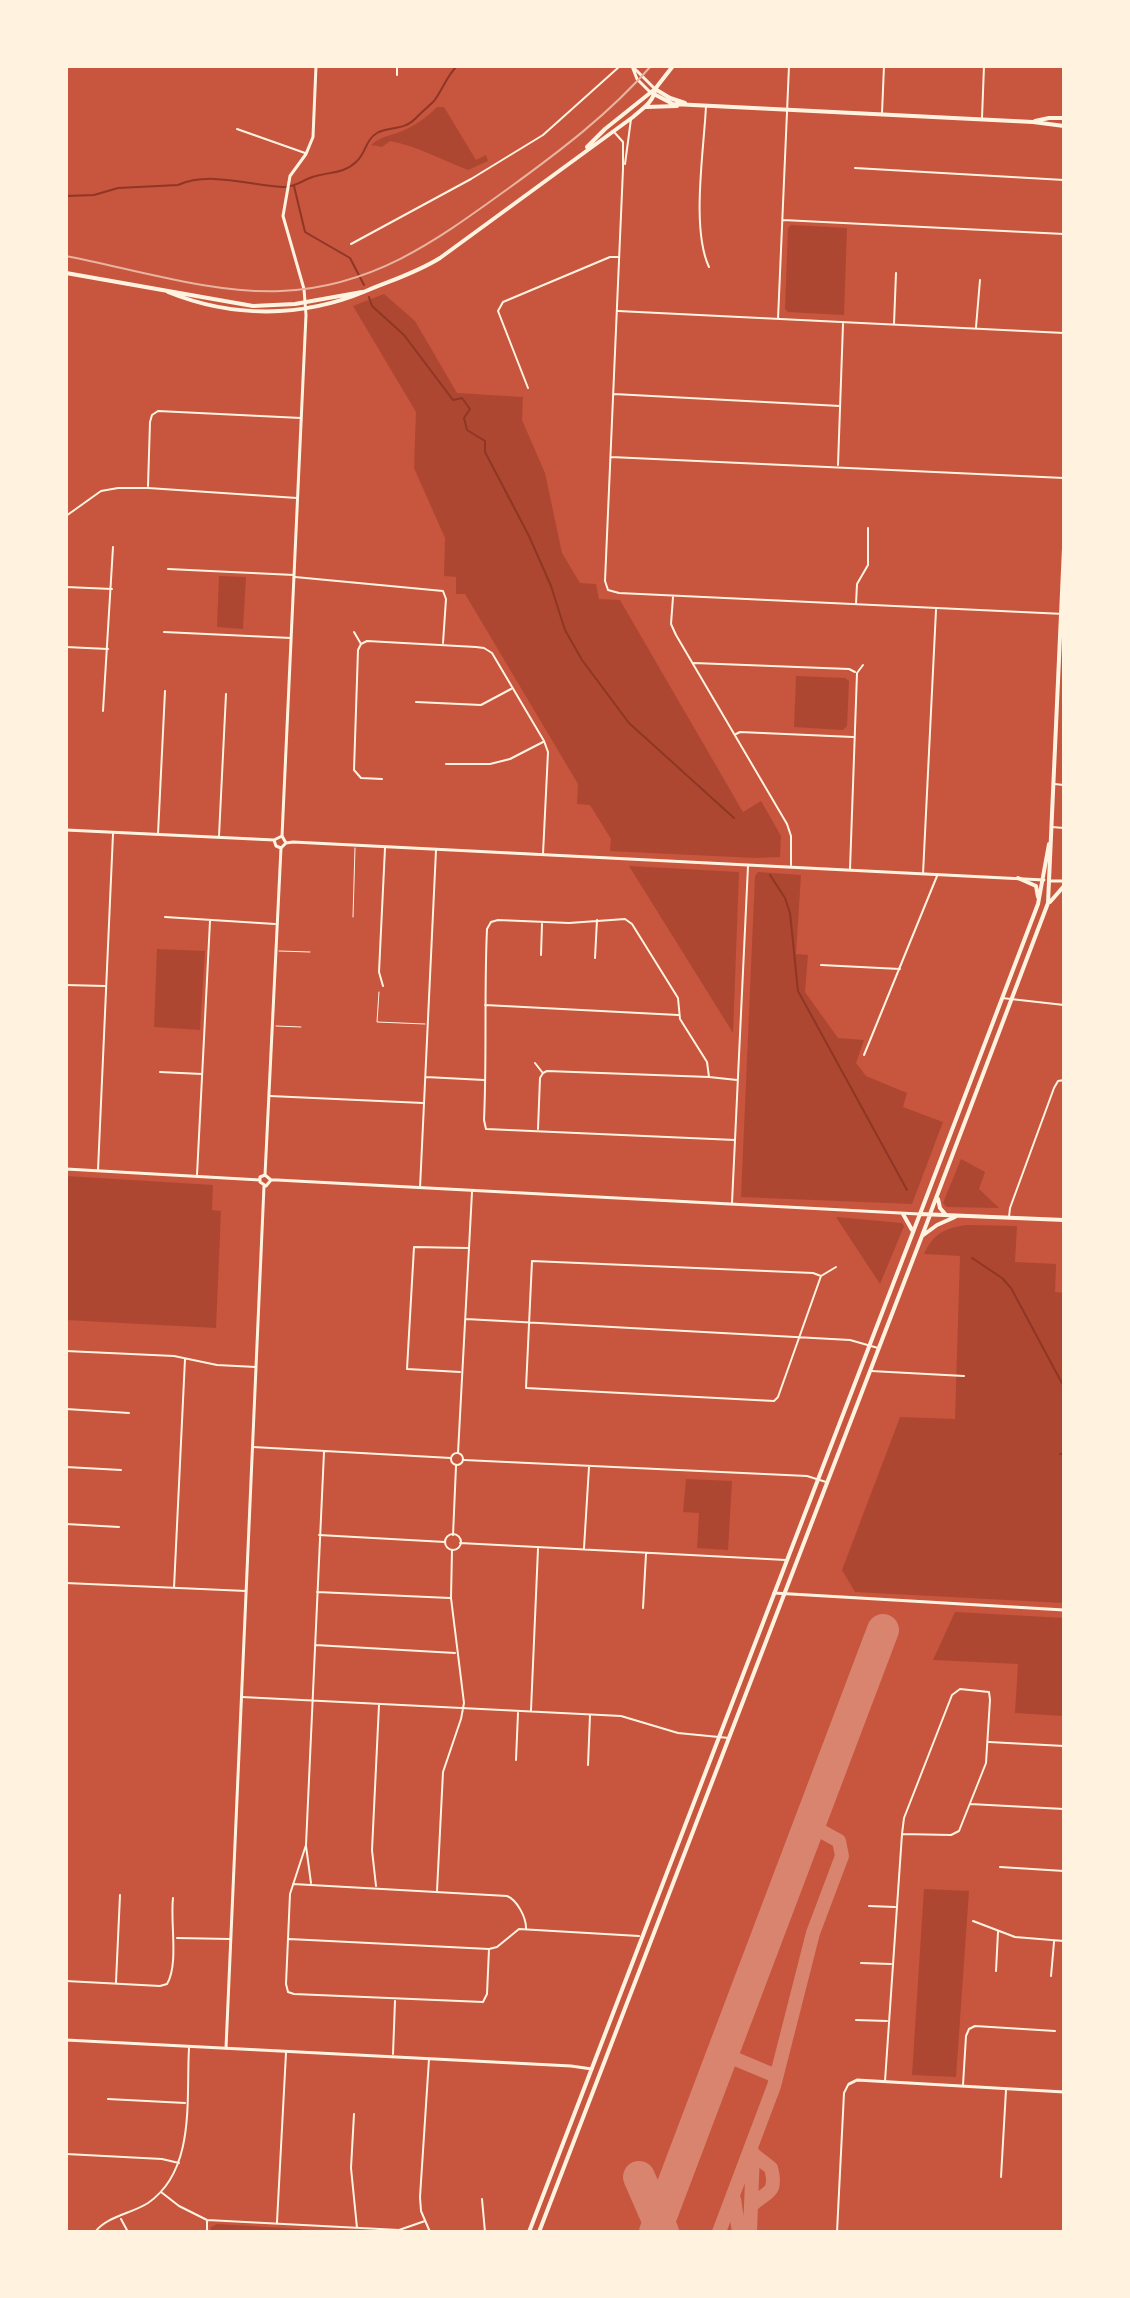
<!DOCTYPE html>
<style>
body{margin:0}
#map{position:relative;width:1130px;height:2298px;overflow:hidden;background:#c8553d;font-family:"Zilla Slab",serif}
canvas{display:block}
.frame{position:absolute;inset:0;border:68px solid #fff3e0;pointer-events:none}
</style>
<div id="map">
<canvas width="1130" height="2298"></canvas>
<div class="frame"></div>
</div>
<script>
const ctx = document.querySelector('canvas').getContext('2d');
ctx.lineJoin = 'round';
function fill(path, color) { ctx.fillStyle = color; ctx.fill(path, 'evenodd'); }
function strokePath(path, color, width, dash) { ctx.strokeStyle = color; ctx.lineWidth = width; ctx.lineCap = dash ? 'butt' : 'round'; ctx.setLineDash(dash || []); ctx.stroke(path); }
fill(new Path2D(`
 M437 107H444L476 160 486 155 488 161 468 170C442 160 417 146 390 141L382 147 371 145C381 136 390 136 402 131 416 125 427 117 437 107Z
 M791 225 847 228 844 315 788 312 785 309 788 228Z
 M384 294 415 321 457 393 523 397 522 420 545 473 562 553 580 583 596 584 599 599 620 600 743 812 761 801 781 836 780 857 755 858 610 851 611 839 590 805 577 804 578 784 465 594H456V577L444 576 445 538 414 468 416 412 353 306Z
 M219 576 246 577 243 629 217 627Z
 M796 676 845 678 849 681 847 726 843 730 794 727Z
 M629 866 739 872 733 1033Z
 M758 872 801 875 796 954 808 955 805 992 838 1038 864 1040 856 1063 866 1076 907 1093 903 1107 943 1122 912 1204 741 1197 755 876Z
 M157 949 205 951 200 1030 154 1027Z
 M961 1159 985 1172 979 1189 999 1208 947 1207 943 1203Z
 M66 1176 213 1185 212 1210 221 1211 216 1328 66 1320Z
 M836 1217 902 1223 904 1226 880 1284Z
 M967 1225 1017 1226 1015 1262 1056 1264 1055 1292 1064 1293V1603L855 1592 842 1570 900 1417 955 1419 960 1256 924 1254C934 1233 945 1228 967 1225Z
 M686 1479 732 1481 728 1550 697 1548 699 1513 683 1512Z
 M955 1612 1064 1618V1716L1015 1713 1018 1664 933 1660Z
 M924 1889 969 1891 956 2077 912 2075Z
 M217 2224 300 2229 307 2232H210L211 2227Z`), '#ae4732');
strokePath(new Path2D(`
 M294 186 305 232 350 258 364 285
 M66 196 94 195 118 188 178 185C209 171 249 185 282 187 295 188 303 179 316 176 330 172 345 173 356 162 366 154 365 140 377 133 388 126 404 131 416 118 421 113 430 105 434 101 443 89 446 77 457 66
 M369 297 372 306 404 335 453 400 462 398 470 409 464 418 467 430 485 441V452L529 536 551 586 565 630 582 660 629 723 734 818
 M770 875 785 898 790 913 798 991 907 1190
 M972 1258 1002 1278 1011 1288 1064 1387
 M1060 1454H1064`), '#8f3625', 2);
strokePath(new Path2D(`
 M819 1830 814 1825 813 1818 828 1775
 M742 2003 727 2045V2053L733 2058 776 2076
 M702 2107 720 2063 726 2059 733 2058
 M734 2199 739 2232
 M751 2206C766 2191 778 2195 771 2168L753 2154
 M719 2232 774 2086 813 1933 842 1856 839 1841 819 1830 809 1832 789 1877
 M750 2232 753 2153`), '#d8846e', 14);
strokePath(new Path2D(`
 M639 2177 663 2232
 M655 2232 883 1630`), '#d8846e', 32);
strokePath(new Path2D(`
 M353 917 355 848
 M279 951 310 952
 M379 992 377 1022 425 1024
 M276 1026 301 1027`), '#fff3e0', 1);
strokePath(new Path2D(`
 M397 75V66
 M706 106C704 150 691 228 709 267
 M882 113 884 66
 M982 118 984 66
 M237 129 305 153
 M615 133 623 142V169L605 581 608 590 619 593 1064 614
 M625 164 631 119
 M855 168 1064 180
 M783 220 1064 234
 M351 244 471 179 543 135 620 66
 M618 311 1064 333
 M778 319 789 66
 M894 324 896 273
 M976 327 980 280
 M528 388 498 311 503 302 610 257H619
 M614 394 840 406
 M611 457 1064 478
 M838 465 843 324
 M148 486 150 422 152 415 158 411 301 418
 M66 516 101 491 118 488H148L297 498
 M168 569 294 575
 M295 577 443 591 446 599 443 643
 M66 587 112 589
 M673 597 671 624 676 635 787 824 791 836V867
 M856 604 857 584 868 565V528
 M164 632 291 638
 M354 632 361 644 358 650 354 770 361 778 382 779
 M361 644 367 641 476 647 484 648 492 653 544 741 548 752 543 854
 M66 647 108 649
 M694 663 849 669 855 672
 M416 702 481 705 511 689
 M103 711 113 547
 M736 734 740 732 853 737
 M446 764H490L510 759 543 742
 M1054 784 1064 785
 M1052 827 1064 828
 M158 834 165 691
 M219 836 226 694
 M850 869 857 673 863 665
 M923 874 936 610
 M165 917 275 924
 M541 955 542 924
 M595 958 597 920
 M821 965 900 969
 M66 985 105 986
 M383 986 379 972 385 848
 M1002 998 1064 1005
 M485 1005 678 1015
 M864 1055 937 876
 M535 1063 542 1072
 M160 1072 202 1074
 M543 1073 547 1071 709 1077
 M426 1077 484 1080
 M270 1096 423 1103
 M538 1129 540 1078 543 1073
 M735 1140 486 1129 484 1120C487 1056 484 993 487 929L491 922 498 920 569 923 625 919 632 924 678 998 680 1019 707 1062 709 1077 737 1080
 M98 1170 113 834
 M197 1175 210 921
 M420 1188 436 850
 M732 1203 748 866
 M1009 1217 1010 1208 1054 1088 1058 1081 1064 1080
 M821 1276 813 1273 532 1261 526 1388 774 1401 778 1397 821 1276 836 1267
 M466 1319 850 1340 878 1348
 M66 1351 174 1356 217 1365 256 1367
 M871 1371 964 1376
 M460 1372 407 1369 414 1247 468 1248
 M66 1409 129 1413
 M253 1447 451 1458
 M324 1452 306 1845 290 1894 286 1984 288 1992 294 1994 483 2002 487 1994 489 1949
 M451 1459a6 6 0 1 1 12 0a6 6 0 1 1-12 0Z
 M458 1453 472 1192
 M464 1460 807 1476 826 1482
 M66 1467 121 1470
 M66 1524 119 1527
 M445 1542a8 8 0 1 1 16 0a8 8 0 1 1-16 0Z
 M319 1535 445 1542
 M453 1535 456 1466
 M460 1543 786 1560
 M584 1548 589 1467
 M66 1583 246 1591
 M174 1588 185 1359
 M317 1592 450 1598
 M643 1608 646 1554
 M315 1645 455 1653
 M242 1697 621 1716 678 1733 729 1738
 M531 1710 538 1549
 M989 1742 1064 1746
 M516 1760 518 1713
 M588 1765 590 1715
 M970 1804 1064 1809
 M306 1846 311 1883
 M1000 1867 1064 1871
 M293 1884 507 1896C517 1900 526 1917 526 1928
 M376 1886 372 1850 379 1705
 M437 1891 443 1772 461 1719 464 1703 451 1598 452 1550
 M869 1906 895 1907
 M973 1921 1015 1937 1064 1941
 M177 1938 230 1939
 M289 1939 489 1949 497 1947 519 1929 639 1936
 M861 1963 891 1964
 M996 1971 998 1932
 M1051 1976 1054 1942
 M66 1981 160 1986 167 1984C179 1964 170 1922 173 1898
 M116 1982 120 1895
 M856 2020 887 2021
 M393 2054 395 2001
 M429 2059 420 2197 421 2211 430 2232
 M885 2081 902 1834 904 1818 952 1695 960 1689 989 1692 990 1700 986 1763 959 1831 951 1835 902 1834
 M963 2085 966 2036 969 2029 975 2026 1055 2031
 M108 2099 185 2103
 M354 2114 351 2168 357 2228
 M66 2154 162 2159 179 2163
 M1001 2177 1006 2090
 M161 2192 179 2206 207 2220 399 2230 425 2221
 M482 2199 485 2232
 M121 2219 128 2232
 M277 2222 286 2053
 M95 2232C107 2216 131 2214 148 2203 196 2170 186 2099 189 2048
 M207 2232V2221
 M837 2232 844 2093 848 2085`), '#fff3e0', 2);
strokePath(new Path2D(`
 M282 836 306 315 304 289 283 216 290 176 306 154 313 137 316 66
 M66 1169 260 1180
 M265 1175 281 848
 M271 1180 266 1186 260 1182V1177L265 1175 271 1180H277L919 1214
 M774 1593 1064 1610
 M226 2048 264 1186
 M849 2084 857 2080 1064 2092`), '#fff3e0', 3);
strokePath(new Path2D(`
 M632 66 637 79 650 92
 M632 66 655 89
 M66 830 274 840
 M286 843 282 836 274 840 276 846 281 848 286 843 293 842 1044 880
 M1051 881H1064
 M66 2040 571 2066 592 2069`), '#fff3e0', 3);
strokePath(new Path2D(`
 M655 89 670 98 685 103
 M650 92 673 104 1033 122 1064 126
 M646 107 677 106
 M1035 121 1049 118H1064
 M587 147 605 129 655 89 673 66
 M66 273 253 306 295 304 362 292
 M168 292C232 318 302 318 366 291 392 280 416 273 440 258L633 117C642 109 654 102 655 89
 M1018 878 1036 886 1038 897
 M1050 902 1064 886
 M938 1199 940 1208 946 1215
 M920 1214 1038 904 1049 844
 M930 1214 1048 903 1064 548`), '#fff3e0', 4);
strokePath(new Path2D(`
 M903 1214 912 1230
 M922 1236 937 1225 955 1217
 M529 2232 920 1214 1064 1220
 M539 2232 930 1215`), '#fff3e0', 4);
strokePath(new Path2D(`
 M66 256C133 269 213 294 281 291 374 287 437 240 509 188 560 151 609 114 651 66`), '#e9b49f', 2);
</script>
